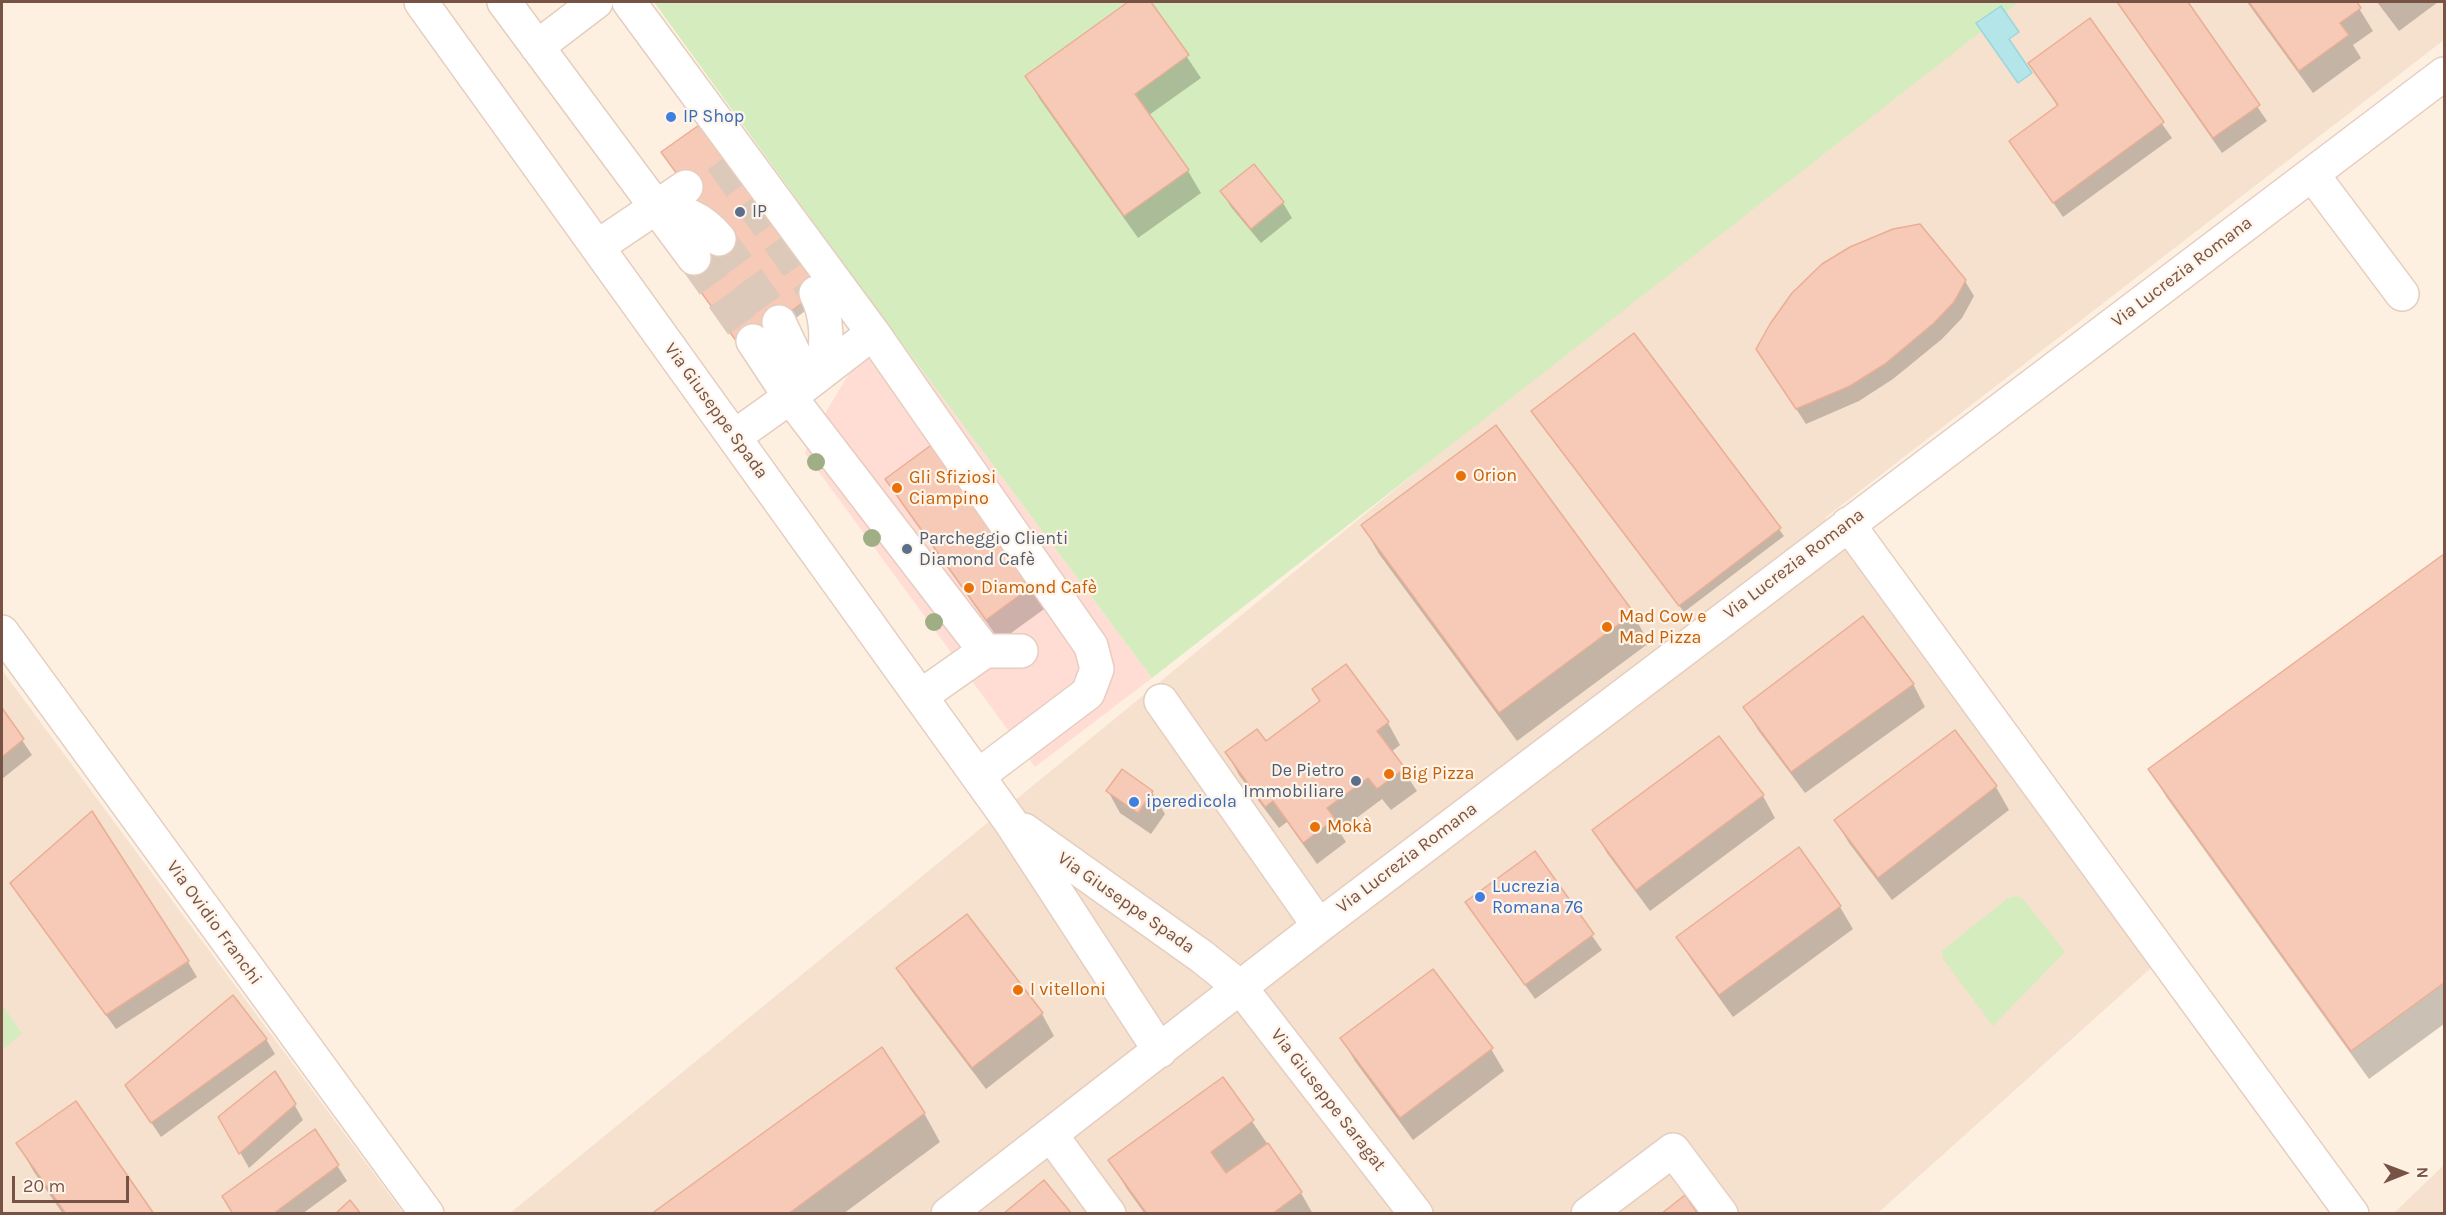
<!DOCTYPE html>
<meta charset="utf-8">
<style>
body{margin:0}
#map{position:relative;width:2446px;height:1215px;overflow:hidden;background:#fef0e1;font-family:Karla,sans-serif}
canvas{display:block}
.frame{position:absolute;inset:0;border:3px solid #775346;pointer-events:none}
.north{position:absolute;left:2374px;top:1143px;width:60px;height:60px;-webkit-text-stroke:4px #fff4e9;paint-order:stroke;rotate:89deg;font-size:16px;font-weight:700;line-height:24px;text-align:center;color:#775346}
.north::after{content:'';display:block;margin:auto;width:21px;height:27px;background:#775346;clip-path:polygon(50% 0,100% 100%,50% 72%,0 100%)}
.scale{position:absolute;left:12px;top:1176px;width:117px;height:27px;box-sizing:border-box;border:3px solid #775346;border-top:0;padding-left:8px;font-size:18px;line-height:21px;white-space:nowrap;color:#775346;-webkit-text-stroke:4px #fff4e9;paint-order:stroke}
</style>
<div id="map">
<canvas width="2446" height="1215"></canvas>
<div class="frame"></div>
<div class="north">N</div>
<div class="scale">20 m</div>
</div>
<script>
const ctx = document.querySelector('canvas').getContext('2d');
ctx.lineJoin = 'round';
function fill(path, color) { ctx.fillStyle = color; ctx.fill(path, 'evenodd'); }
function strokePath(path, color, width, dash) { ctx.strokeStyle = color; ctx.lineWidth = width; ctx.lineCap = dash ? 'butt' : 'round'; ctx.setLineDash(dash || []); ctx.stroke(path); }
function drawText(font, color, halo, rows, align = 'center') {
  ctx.font = font + ' Karla,sans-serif'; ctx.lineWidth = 4.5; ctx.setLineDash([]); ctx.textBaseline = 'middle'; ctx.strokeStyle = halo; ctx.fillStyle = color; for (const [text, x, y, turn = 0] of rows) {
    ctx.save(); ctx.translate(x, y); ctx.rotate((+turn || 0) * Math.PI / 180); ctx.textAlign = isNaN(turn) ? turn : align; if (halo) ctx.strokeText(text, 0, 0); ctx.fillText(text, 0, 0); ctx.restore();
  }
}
fill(new Path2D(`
 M2011 2H2444V40L1825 518 2151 968 1878 1213 509 1214 1650 281Z
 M2 670 403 1213H2Z
 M2444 1165V1213H2393L2397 1210Z`), '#f6e1cf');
fill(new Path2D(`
 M883 318 1152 678 1035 767 805 453 816 428Z`), '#ffddd4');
fill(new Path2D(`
 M654 2H2019L1152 678 883 318Z
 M2017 896 2023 899 2065 952 1993 1026 1943 959 1942 951 2008 898Z
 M2 1004 22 1034 2 1050Z`), '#d5edbe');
const water = new Path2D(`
 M2001 6 2019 32 2009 39 2032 73 2018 83 1976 23Z`);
fill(water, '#b4e6e9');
strokePath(water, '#99d7dc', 1.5);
fill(new Path2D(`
 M1131 2H1150L1201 78 1149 115 1188 171 1201 193 1138 238 1039 98 1027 76Z
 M2117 2H2186L2267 121 2222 153Z
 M2247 2H2355L2373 31 2353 45 2361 58 2313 93Z
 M2377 2H2438L2399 31Z
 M2089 20 2172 138 2063 217 2011 141 2058 107 2030 63Z
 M1222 192 1283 203 1292 218 1261 243 1231 207Z
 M724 238 831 291 748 355Z
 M1965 281 1974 296 1962 318 1942 339 1893 379 1859 401 1806 424 1767 364Z
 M1634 335 1784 536 1684 612 1537 418Z
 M1496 427 1633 614 1649 643 1517 741 1379 554 1363 526Z
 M934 445 1047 607 1000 641 900 501 887 479Z
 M2444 556V1024L2369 1079 2167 798 2150 770Z
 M1345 666 1388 723 1400 745 1391 752 1417 791 1391 810 1382 799 1339 831 1346 842 1317 864 1287 822 1279 828 1239 775 1227 753 1266 743 1321 702Z
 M1913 684 1925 707 1805 793 1758 730 1745 708Z
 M2 710 32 755 2 779Z
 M1955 732 1996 787 2009 810 1892 900 1849 843 1836 821Z
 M1719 738 1763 796 1775 818 1650 911 1607 853 1594 830Z
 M1108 791 1152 792 1165 814 1151 834 1120 813Z
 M1534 853 1602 950 1535 999 1467 903Z
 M12 884 188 962 197 977 116 1029Z
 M1840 907 1853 929 1733 1017 1691 959 1678 937Z
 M898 968 1042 1014 1054 1036 986 1089 911 990Z
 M266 1039 275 1054 161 1137 136 1100Z
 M1342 1039 1491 1049 1504 1071 1413 1140 1355 1061Z
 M1223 1079 1301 1193 1313 1214H1145L1127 1189 1110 1160Z
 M294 1104 303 1120 249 1168 220 1117Z
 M924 1113 940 1142 843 1214H654Z
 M315 1131 347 1181 302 1214H234Z
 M18 1144 152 1214H63L34 1172Z`), '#0003');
const building = new Path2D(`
 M1128 2H1151L1189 55 1135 94 1189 170 1124 216 1025 76Z
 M2117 2H2188L2260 105 2213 138Z
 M2249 2H2357L2361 8 2340 23 2349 35 2299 71Z
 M2090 18 2164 122 2053 203 2009 141 2058 105 2028 63Z
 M709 118 828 283 742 349 683 267 723 237 661 152Z
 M1254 164 1284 202 1251 229 1220 191Z
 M1920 224 1966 280 1954 302 1934 323 1885 364 1850 386 1796 409 1756 349 1770 324 1792 293 1822 264 1850 247 1893 229Z
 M1634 333 1781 528 1679 606 1531 411Z
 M1496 425 1634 613 1499 713 1361 525Z
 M934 443 1035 584 986 620 885 479Z
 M2444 554V983L2351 1051 2148 769Z
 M1863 616 1914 684 1791 772 1743 707Z
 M1346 664 1389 722 1377 731 1405 768 1377 789 1368 778 1327 808 1335 819 1303 843 1273 801 1265 807 1225 752 1257 729 1266 741 1320 701 1312 689Z
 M2 708 24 739 2 757Z
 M1955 730 1997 786 1878 878 1834 820Z
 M1719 736 1764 795 1636 890 1592 830Z
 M1122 769 1153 791 1138 813 1106 791Z
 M92 811 189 961 106 1015 10 883Z
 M1799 847 1841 906 1719 995 1676 937Z
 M1535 851 1594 934 1525 985 1465 902Z
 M967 914 1043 1013 972 1068 896 968Z
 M1433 969 1493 1048 1400 1118 1340 1038Z
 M233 995 267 1039 151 1123 125 1085Z
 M882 1047 925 1113 788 1214H651Z
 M275 1071 296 1104 239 1154 218 1117Z
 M1223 1077 1254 1120 1211 1152 1226 1173 1268 1143 1302 1192 1272 1214H1147L1108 1160Z
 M76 1101 154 1214H66L16 1143Z
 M315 1129 339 1165 273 1214H233L222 1196Z
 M1044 1180 1072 1214H1003Z
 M1685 1195 1698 1214H1661Z
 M350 1200 361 1214H335Z`);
fill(building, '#f6cab6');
strokePath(building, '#eaae95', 1.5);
strokePath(new Path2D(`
 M721 160 816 293
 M719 239 779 322
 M694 258 753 341`), '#dcc9ba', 33, [33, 16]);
const minor = new Path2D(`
 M421 2 1010 821 1160 1051
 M504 2 694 258
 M629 2 873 333 1091 646 1097 669 1088 693 978 776
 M537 47 596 2
 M2312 174 2402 294
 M656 207C683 211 702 218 719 239
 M597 247 686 187
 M816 293C829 319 827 344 822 372
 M779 322 795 356 800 389
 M873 333 790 397 985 651
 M734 437 790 397 753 341
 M1848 524 2352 1214
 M2 632 427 1214
 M921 696 985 651H1021
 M1161 701 1319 926
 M1024 830 1201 956 1240 987 1416 1214
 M1051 1135 1109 1214
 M948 1214 1319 926 2444 74
 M1588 1214 1673 1150 1721 1214`);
strokePath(minor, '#e5cdbf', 36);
strokePath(minor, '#fff', 33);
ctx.fillStyle = '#9fae85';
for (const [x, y] of [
 [816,462],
 [872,538],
 [934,622]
]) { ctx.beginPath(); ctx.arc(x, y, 9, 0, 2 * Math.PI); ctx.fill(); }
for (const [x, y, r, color] of [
 [671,117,6,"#3f7fe0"],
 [740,212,6,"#5c6f8a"],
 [1461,476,6,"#e8710a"],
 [897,488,6,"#e8710a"],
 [907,549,6,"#5c6f8a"],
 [969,588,6,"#e8710a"],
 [1607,627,6,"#e8710a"],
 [1389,774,6,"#e8710a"],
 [1356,781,6,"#5c6f8a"],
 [1134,802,6,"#3f7fe0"],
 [1315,827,6,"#e8710a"],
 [1480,897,6,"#3f7fe0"],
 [1018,990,6,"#e8710a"]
]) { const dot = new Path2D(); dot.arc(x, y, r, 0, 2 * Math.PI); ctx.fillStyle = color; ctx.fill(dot); strokePath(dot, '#fff4e9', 2); }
drawText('18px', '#366cbe', '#fff4e9', [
 ["IP Shop",683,117],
 ["iperedicola",1146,802],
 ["Lucrezia",1492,887],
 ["Romana 76",1492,908]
], 'left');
drawText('18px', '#4e5e75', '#fff4e9', [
 ["IP",752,212],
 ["Parcheggio Clienti",919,539],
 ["Diamond Cafè",919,560],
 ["De Pietro",1344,771,"right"],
 ["Immobiliare",1344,792,"right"]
], 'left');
drawText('18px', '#775346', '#fff4e9', [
 ["Via Lucrezia Romana",2182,272,-37],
 ["Via Giuseppe Spada",716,411,54],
 ["Via Lucrezia Romana",1794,564,-37],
 ["Via Lucrezia Romana",1407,858,-37],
 ["Via Giuseppe Spada",1126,903,35],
 ["Via Ovidio Franchi",214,923,54],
 ["Via Giuseppe Saragat",1328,1100,52]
]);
drawText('18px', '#c56008', '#fff4e9', [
 ["Orion",1473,476],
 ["Gli Sfiziosi",909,478],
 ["Ciampino",909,499],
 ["Diamond Cafè",981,588],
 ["Mad Cow e",1619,617],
 ["Mad Pizza",1619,638],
 ["Big Pizza",1401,774],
 ["Mokà",1327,827],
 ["I vitelloni",1030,990]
], 'left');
</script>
